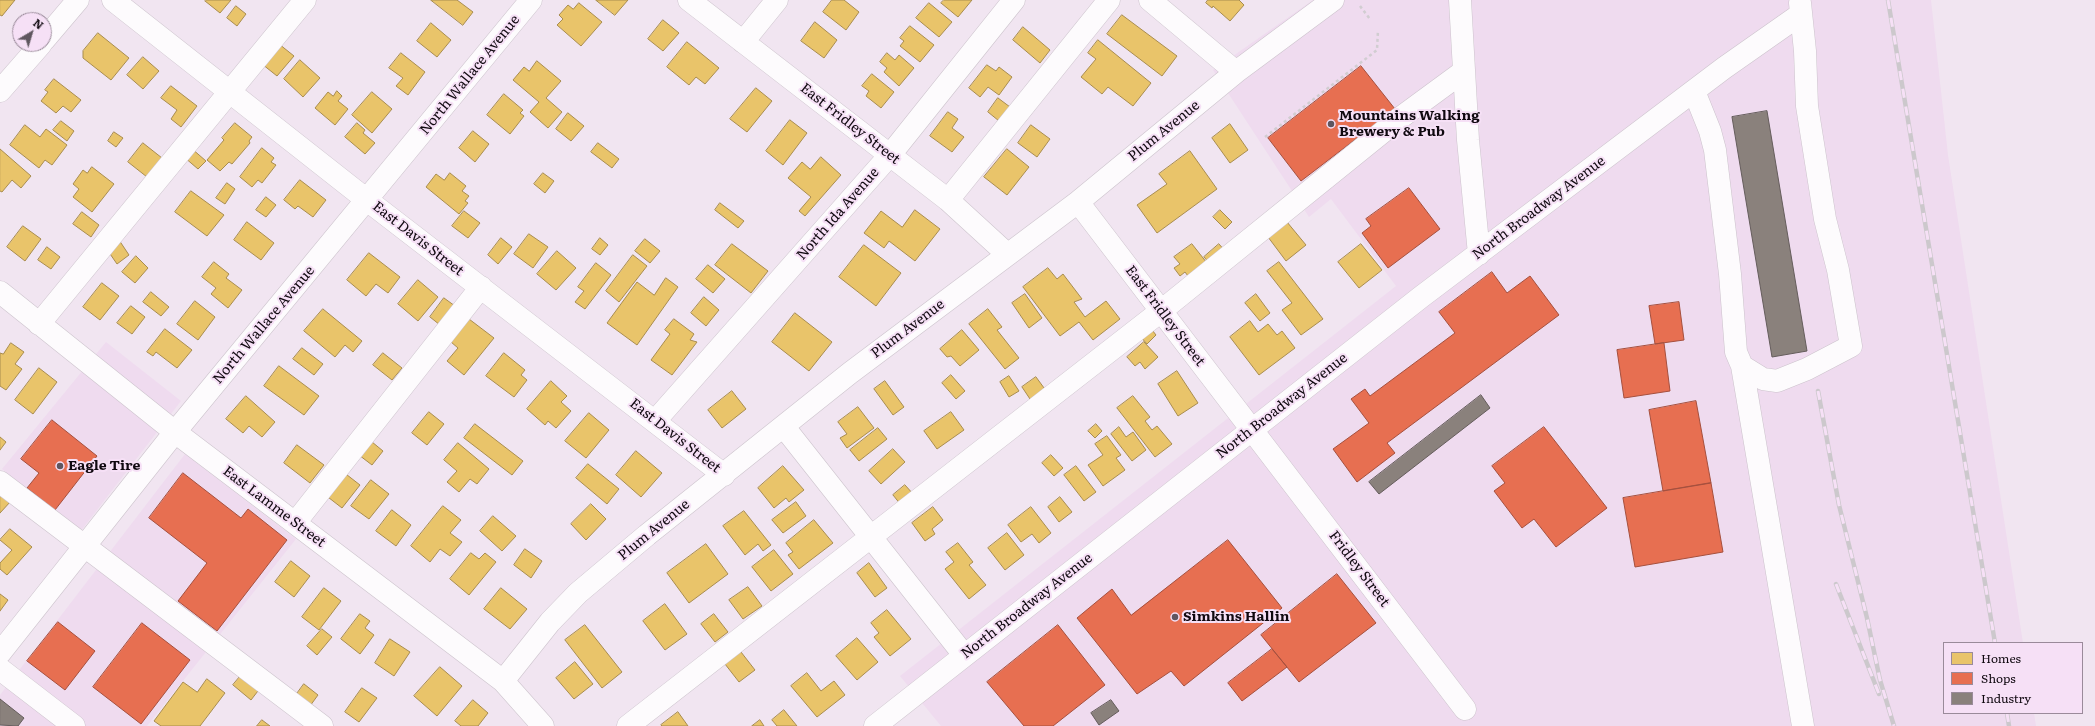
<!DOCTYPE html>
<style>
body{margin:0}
#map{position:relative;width:2095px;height:726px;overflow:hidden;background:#f1e5f1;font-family:Literata,serif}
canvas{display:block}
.legend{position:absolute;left:1943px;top:642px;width:140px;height:72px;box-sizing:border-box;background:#f6e0f6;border:1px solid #9a8a9a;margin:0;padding:5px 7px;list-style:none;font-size:12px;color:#100910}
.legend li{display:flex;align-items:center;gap:8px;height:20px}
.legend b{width:20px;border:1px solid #9a8a9a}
.north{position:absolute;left:12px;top:12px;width:40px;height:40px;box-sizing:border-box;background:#f6e0f6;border:1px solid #9a8a9a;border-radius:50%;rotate:38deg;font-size:11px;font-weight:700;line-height:16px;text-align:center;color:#100910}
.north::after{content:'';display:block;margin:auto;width:14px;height:18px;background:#5f565f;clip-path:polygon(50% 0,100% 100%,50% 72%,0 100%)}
</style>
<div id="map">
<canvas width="2095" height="726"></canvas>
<ul class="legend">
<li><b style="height:11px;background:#e9c46a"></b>Homes</li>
<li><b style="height:11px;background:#e76f51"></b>Shops</li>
<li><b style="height:11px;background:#8a817c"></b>Industry</li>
</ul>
<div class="north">N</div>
</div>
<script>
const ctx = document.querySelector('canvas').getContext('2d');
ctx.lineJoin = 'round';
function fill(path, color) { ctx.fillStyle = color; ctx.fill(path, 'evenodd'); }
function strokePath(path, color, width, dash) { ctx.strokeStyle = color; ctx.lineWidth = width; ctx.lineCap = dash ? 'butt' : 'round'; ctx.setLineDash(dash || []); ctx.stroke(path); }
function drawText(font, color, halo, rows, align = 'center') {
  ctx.font = font + ' Literata,serif'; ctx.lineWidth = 4; ctx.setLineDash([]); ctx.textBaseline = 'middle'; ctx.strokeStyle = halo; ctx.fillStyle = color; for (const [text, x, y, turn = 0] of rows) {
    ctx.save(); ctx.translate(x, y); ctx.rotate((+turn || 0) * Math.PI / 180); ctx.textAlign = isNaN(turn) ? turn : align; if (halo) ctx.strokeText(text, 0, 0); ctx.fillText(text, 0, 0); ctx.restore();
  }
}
fill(new Path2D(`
 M1313 0H1931L1948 155 2023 643H1944V713H2034L2036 726H941L900 676 1396 286 1331 199 1309 217 1213 70Z
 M106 342 181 401 80 532 2 469Z
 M185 454 296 539 147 726H0V695Z`), '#efdbef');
const homes = new Path2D(`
 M0 0H15L2 16 0 15Z
 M206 0H231L220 13 205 1Z
 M431 0H457L473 12 463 25Z
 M596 0H628L615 15Z
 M832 0H844L859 12 846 30 823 12Z
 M944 0H972L958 17 941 3Z
 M1208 0H1239L1244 5 1230 21 1213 6 1212 8 1206 3Z
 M579 3 602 22 581 46 557 25 563 19 559 15 568 5 573 9Z
 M929 3 952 22 939 37 916 18Z
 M236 6 246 14 237 26 227 18Z
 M1122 15 1177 56 1162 76 1107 34Z
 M663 20 679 33 663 51 648 39Z
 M815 22 837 40 824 58 801 41Z
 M431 23 451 40 437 57 417 41Z
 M910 26 934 45 920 62 900 46 904 41 900 38Z
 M1023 27 1050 50 1040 63 1013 40Z
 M98 33 129 58 111 80 83 58V51Z
 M1098 40 1151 83 1133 106 1108 87 1102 94 1081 77 1096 59 1088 53Z
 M687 42 719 68 705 84 696 77 689 85 667 67Z
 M279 44 294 56 277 76 262 64Z
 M401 53 425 72 408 95 396 86 403 78 389 68Z
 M887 53 895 60 899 55 914 68 899 86 884 72 887 68 880 62Z
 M143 57 159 71 143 89 127 75Z
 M300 60 320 78 303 97 284 79Z
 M537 61 561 81 546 98 562 112 548 128 530 112 539 102 513 80 524 67 529 71Z
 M987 65 996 71 999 67 1012 77 999 95 988 87 980 97 969 88Z
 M872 74 894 92 881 108 866 96 869 91 862 86Z
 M54 79 81 100 71 112 63 106 56 113 41 101 48 92 45 90Z
 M171 86 197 106 181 127 171 119 177 110 161 98Z
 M756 88 772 101 747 132 730 119Z
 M337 91 342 96 338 101 348 109 335 125 315 108 328 92 333 96Z
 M372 92 392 109 372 133 352 115Z
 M504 94 523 110 520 113 524 116 510 134 487 115Z
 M998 98 1010 107 999 121 988 112Z
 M948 112 958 119 952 128 964 137 952 152 930 136Z
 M568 113 584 126 571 141 556 129Z
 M790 120 807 133 783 165 766 151Z
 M61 121 74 131 67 141 53 130Z
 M235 123 252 137 249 141 250 143 232 164 229 162 220 171 207 160 224 140 222 138Z
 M357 123 365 130 363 133 375 143 365 154 345 137Z
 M1230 124 1248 150 1230 163 1212 138Z
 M25 125 40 137 46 129 67 145 52 165 45 160 39 168 10 145Z
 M1031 125 1050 139 1037 157 1018 143Z
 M473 131 489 144 475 162 459 148Z
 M114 132 123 138 116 147 108 141Z
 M143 143 162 158 147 177 128 162Z
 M598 143 619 159 612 168 591 152Z
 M191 148 206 161 198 169 184 157Z
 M262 148 274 158 271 162 276 165 262 183 258 180 252 187 240 177Z
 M0 149 31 176 21 188 12 180 2 192 0 191Z
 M1007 149 1029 167 1007 195 984 177Z
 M1190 151 1217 189 1157 233 1137 205 1167 184 1159 174Z
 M821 157 841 175 805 216 799 211 811 197 788 178 802 162 810 169Z
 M92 167 114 184 92 212 73 197 79 189 73 184 83 170 87 173Z
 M450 173 466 186 462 191 469 196 465 201 468 203 459 214 426 187 436 174 444 180Z
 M543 173 554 181 545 193 534 184Z
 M300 180 326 200 313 217 298 206 295 209 284 200Z
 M227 183 235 189 225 204 216 198Z
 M191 191 224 215 207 236 175 212Z
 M266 197 276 205 266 217 256 210Z
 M720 203 744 221 738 228 715 210Z
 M915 210 940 229 915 261 889 241 884 248 864 233 881 211 902 227Z
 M1220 210 1232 222 1225 229 1213 217Z
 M464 211 480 223 468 238 452 226Z
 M82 212 99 225 91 237 73 224Z
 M247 222 274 243 261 260 234 240Z
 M1287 222 1306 245 1286 261 1268 237Z
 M23 226 41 239 25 261 7 247Z
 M529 234 548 247 533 268 514 254Z
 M501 238 512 247 498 264 488 255Z
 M600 238 608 245 600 255 592 249Z
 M645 239 660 251 650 263 635 251Z
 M119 240 129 255 117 264 106 248Z
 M732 244 768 271 751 293 715 265Z
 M1192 244 1207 263 1188 276 1185 272 1180 276 1174 268 1180 264 1174 257Z
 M1219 244 1226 252 1211 265 1204 257Z
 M1361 244 1382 270 1359 288 1338 262Z
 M864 245 901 273 876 306 839 277Z
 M47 247 60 257 51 269 38 260Z
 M557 251 576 268 556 290 537 274Z
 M369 253 400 277 388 293 376 284 366 296 347 280Z
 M633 255 647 266 619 302 606 291Z
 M136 256 148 268 135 283 122 272Z
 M214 262 229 274 226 278 242 290 228 308 211 294 216 288 202 277Z
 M1279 262 1323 319 1301 335 1282 310 1292 303 1267 271Z
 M596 263 611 275 585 309 575 302 584 291 578 287Z
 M708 265 725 279 713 293 696 279Z
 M1048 268 1057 279 1063 274 1082 299 1074 302 1085 317 1106 301 1120 319 1093 340 1079 322 1060 336 1023 287Z
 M666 278 678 287 637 345 607 323 637 282 654 295Z
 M418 280 438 297 418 321 398 304Z
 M102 283 119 296 100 320 83 307Z
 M151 292 169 307 161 316 143 302Z
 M1025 294 1042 318 1029 328 1012 303Z
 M1256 294 1270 313 1260 321 1245 303Z
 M704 297 719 310 706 326 691 313Z
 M444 298 455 306 440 325 430 317Z
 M195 301 215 317 198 340 177 324Z
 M131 306 145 317 132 334 117 323Z
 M323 309 362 341 353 352 345 345 335 357 304 331Z
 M988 309 1002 327 997 330 1019 358 1005 369 969 324Z
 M795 313 832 342 809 371 772 342Z
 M469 319 494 338 464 375 447 361 458 348 451 342Z
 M674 319 694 334 690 340 697 342 672 375 651 360 670 334 665 330Z
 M1250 321 1258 332 1268 324 1277 335 1282 331 1295 348 1259 375 1230 337Z
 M1149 326 1156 335 1147 344 1139 335Z
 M165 329 192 350 177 368 156 352 153 356 147 352Z
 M962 330 979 350 960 366 951 356 947 357 940 349Z
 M1144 342 1158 357 1145 369 1140 362 1135 366 1127 357Z
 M11 343 24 352 15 364 22 369 6 390 0 386V353L3 354Z
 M302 348 323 364 314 375 293 359Z
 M383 353 402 368 392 380 373 365Z
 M504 353 525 370 521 375 527 380 514 397 486 376Z
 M279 366 319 396 304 415 264 386Z
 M39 368 57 382 33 414 15 400Z
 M1177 371 1198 403 1178 416 1158 384Z
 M951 375 965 391 956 399 942 383Z
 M1009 376 1019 391 1009 397 1000 382Z
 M1036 377 1047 392 1032 402 1022 387Z
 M551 381 567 396 561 402 571 411 556 428 548 421 545 425 527 409Z
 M885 381 904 407 893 415 874 389Z
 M732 391 746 409 722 428 708 410Z
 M246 396 275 422 262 437 249 426 243 433 226 419Z
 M1133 396 1150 417 1145 421 1152 430 1157 426 1172 444 1155 457 1117 408Z
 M858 407 874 428 847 448 840 438 847 434 838 422Z
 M429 412 444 424 427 445 412 433Z
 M951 412 964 430 937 449 924 431Z
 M589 413 609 430 586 458 565 441Z
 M475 424 523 461 512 475 464 438Z
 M1096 424 1102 431 1095 438 1088 431Z
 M1119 427 1126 437 1133 432 1146 450 1132 461 1111 434Z
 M878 428 887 439 859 461 850 450Z
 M1107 436 1121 455 1116 458 1125 470 1103 486 1088 465 1103 455 1095 444Z
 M0 437 6 442 0 450Z
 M366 437 383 451 372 465 355 452Z
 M458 443 489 469 477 484 470 479 459 492 447 482 457 471 444 460Z
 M297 445 324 465 310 483 284 463Z
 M893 449 905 462 881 484 869 471Z
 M636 451 662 473 641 497 616 475Z
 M1051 455 1063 468 1054 476 1042 463Z
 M588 464 619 489 607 504 576 478Z
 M783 466 804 490 789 502 786 498 774 508 758 488Z
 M1076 466 1096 492 1084 501 1064 475Z
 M342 471 360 485 342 508 324 494Z
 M371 480 389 494 369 519 351 506Z
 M905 485 914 495 901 505 893 495Z
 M0 491 11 501 0 513Z
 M1060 497 1072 512 1059 522 1048 507Z
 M796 502 806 516 783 533 772 520Z
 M591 504 606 519 586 540 571 524Z
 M443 506 461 520 450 533 462 542 450 556 440 549 430 562 411 546Z
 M933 507 943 520 932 529 935 534 925 541 912 523Z
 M1031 507 1051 533 1039 543 1032 534 1021 542 1008 525Z
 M392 510 411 525 396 546 376 531Z
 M744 511 771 545 763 551 758 544 745 555 723 526Z
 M493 516 516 536 502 551 480 531Z
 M814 520 833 543 799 569 788 555 793 552 786 543Z
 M10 529 32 547 7 575 0 569V563L12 550 0 540Z
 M1007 533 1024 555 1005 570 988 548Z
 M958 543 973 562 969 565 986 585 969 599 945 569 954 562 946 552Z
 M706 544 728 574 689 603 667 573Z
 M525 549 542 561 531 578 514 565Z
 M774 550 793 574 771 591 752 567Z
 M471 553 479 559 485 553 496 562 469 595 450 579Z
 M291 561 310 576 294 597 275 582Z
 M869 563 887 588 875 597 857 573Z
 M748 587 762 606 743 619 729 600Z
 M324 588 341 601 319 630 302 617Z
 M501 588 527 609 510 629 484 609Z
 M0 594 8 600 0 611Z
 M665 604 687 634 665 650 643 621Z
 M887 610 911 639 890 656 874 637 879 633 871 623Z
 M360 614 370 621 365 628 374 635 360 654 341 639Z
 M714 614 728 632 715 642 701 624Z
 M585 625 622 672 602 688 565 640Z
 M322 629 332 637 317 655 307 646Z
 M857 638 878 662 857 680 836 656Z
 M390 639 410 652 394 676 375 663Z
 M741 652 755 670 739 682 725 664Z
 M575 662 593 684 574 699 556 678Z
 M440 667 462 686 437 716 414 696Z
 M243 673 261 687 251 700 233 685Z
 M807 673 821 691 834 681 845 695 817 717 791 686Z
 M207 679 225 693 200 726H161L154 721 183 682 197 692Z
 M304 684 318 695 310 706 296 695Z
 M362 688 377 698 359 722 345 712Z
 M473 700 488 713 478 726H461L455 721Z
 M784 710 797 726H777L772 720Z
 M678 712 688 726H662L661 725Z
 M262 720 270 726H257Z
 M760 720 764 726H752Z`);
fill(homes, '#e9c46a');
strokePath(homes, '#a88c4f', 1);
const shops = new Path2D(`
 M1361 66 1395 109 1301 181 1268 138Z
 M1409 188 1440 229 1388 268 1362 233 1371 226 1366 219Z
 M1492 272 1507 293 1530 276 1559 315 1387 443 1395 453 1357 482 1333 449 1369 423 1351 399 1365 389 1370 396 1455 333 1439 312Z
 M1679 302 1684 340 1655 344 1649 306Z
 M1664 343 1670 391 1624 398 1617 350Z
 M1696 401 1711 483 1663 491 1649 410Z
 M52 420 97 456 55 510 27 488 39 473 21 459Z
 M1544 427 1607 508 1556 547 1534 519 1522 528 1494 491 1505 483 1492 466Z
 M183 473 241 518 248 509 287 540 217 631 178 601 207 563 149 518Z
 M1711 483 1723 552 1635 567 1623 498Z
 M1228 540 1282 608 1184 686 1171 671 1137 694 1077 618 1112 589 1131 615Z
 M1337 574 1376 623 1299 682 1261 635Z
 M58 622 95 651 65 690 27 661Z
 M142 623 190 660 141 724 93 687Z
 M1058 625 1105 685 1053 726H1024L987 682Z
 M1272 649 1287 667 1242 701 1228 683Z`);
fill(shops, '#e76f51');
strokePath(shops, '#a6503e', 1);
const industry = new Path2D(`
 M1767 111 1807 351 1772 357 1732 117Z
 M1481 395 1490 408 1379 494 1369 482Z
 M0 699 24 718 18 726 0 725Z
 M1111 700 1119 711 1099 725 1091 713Z`);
fill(industry, '#8a817c');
strokePath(industry, '#655d5c', 1);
const minor = new Path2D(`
 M113 0 367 200 724 475
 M689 0 948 200 1007 254
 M1150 0 1236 72
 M1460 0 1468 140 1479 254
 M44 40 78 0
 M743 42 777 0
 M0 91 41 44
 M1694 91 1710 131 1715 150 1730 274 1736 352 1742 366 1763 379 1777 381 1807 369 1851 346 1838 270 1825 219 1807 106 1805 51 1800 3
 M948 200 1109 0
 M1078 202 1465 709
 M0 292 175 432 503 681 543 726
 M39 324 305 0
 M1742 366 1803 726
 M655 421 890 155 1014 0
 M784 427 964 655
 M0 482 322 726
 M295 523 481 287
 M0 653 175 432 531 0
 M0 669 74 726
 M503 681 550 622 578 593 647 535 850 373 1078 202 1236 72 1333 0
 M628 726 1161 311 1400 118 1464 71
 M875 726 1421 297 1724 68 1801 14`);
strokePath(minor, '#ccc3cc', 23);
strokePath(new Path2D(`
 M1360 6 1370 19
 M1265 137 1377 50 1378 30`), '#d1cdd1', 2.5, [3, 3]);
strokePath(minor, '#fdfbfd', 22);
const rail = new Path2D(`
 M1888 0 1995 643
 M1818 391 1839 505 1867 618 1880 680 1894 726
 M1836 584 1879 694
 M2007 713 2009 726`);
strokePath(rail, '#ccc8cc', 4.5);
strokePath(rail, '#f6e0f6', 3, [9]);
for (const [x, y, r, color] of [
 [1331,124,4,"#5f565f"],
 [60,466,4,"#5f565f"],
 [1175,617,4,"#5f565f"]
]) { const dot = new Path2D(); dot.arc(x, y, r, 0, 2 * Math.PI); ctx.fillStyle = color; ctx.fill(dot); strokePath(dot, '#f6e0f6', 1.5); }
drawText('14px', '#100910', '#f6e0f6', [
 ["North Wallace Avenue",470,75,-51],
 ["East Fridley Street",850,124,38],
 ["Plum Avenue",1164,131,-39],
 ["North Broadway Avenue",1539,208,-37],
 ["North Ida Avenue",838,214,-49],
 ["East Davis Street",418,239,38],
 ["East Fridley Street",1165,316,53],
 ["North Wallace Avenue",264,325,-50],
 ["Plum Avenue",908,329,-37],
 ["North Broadway Avenue",1282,406,-38],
 ["East Davis Street",675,436,38],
 ["East Lamme Street",274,507,37],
 ["Plum Avenue",654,530,-39],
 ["Fridley Street",1359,569,53],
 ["North Broadway Avenue",1027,606,-38]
]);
drawText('bold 14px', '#100910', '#f6e0f6', [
 ["Mountains Walking",1339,116],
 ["Brewery & Pub",1339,132],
 ["Eagle Tire",68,466],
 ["Simkins Hallin",1183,617]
], 'left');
</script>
